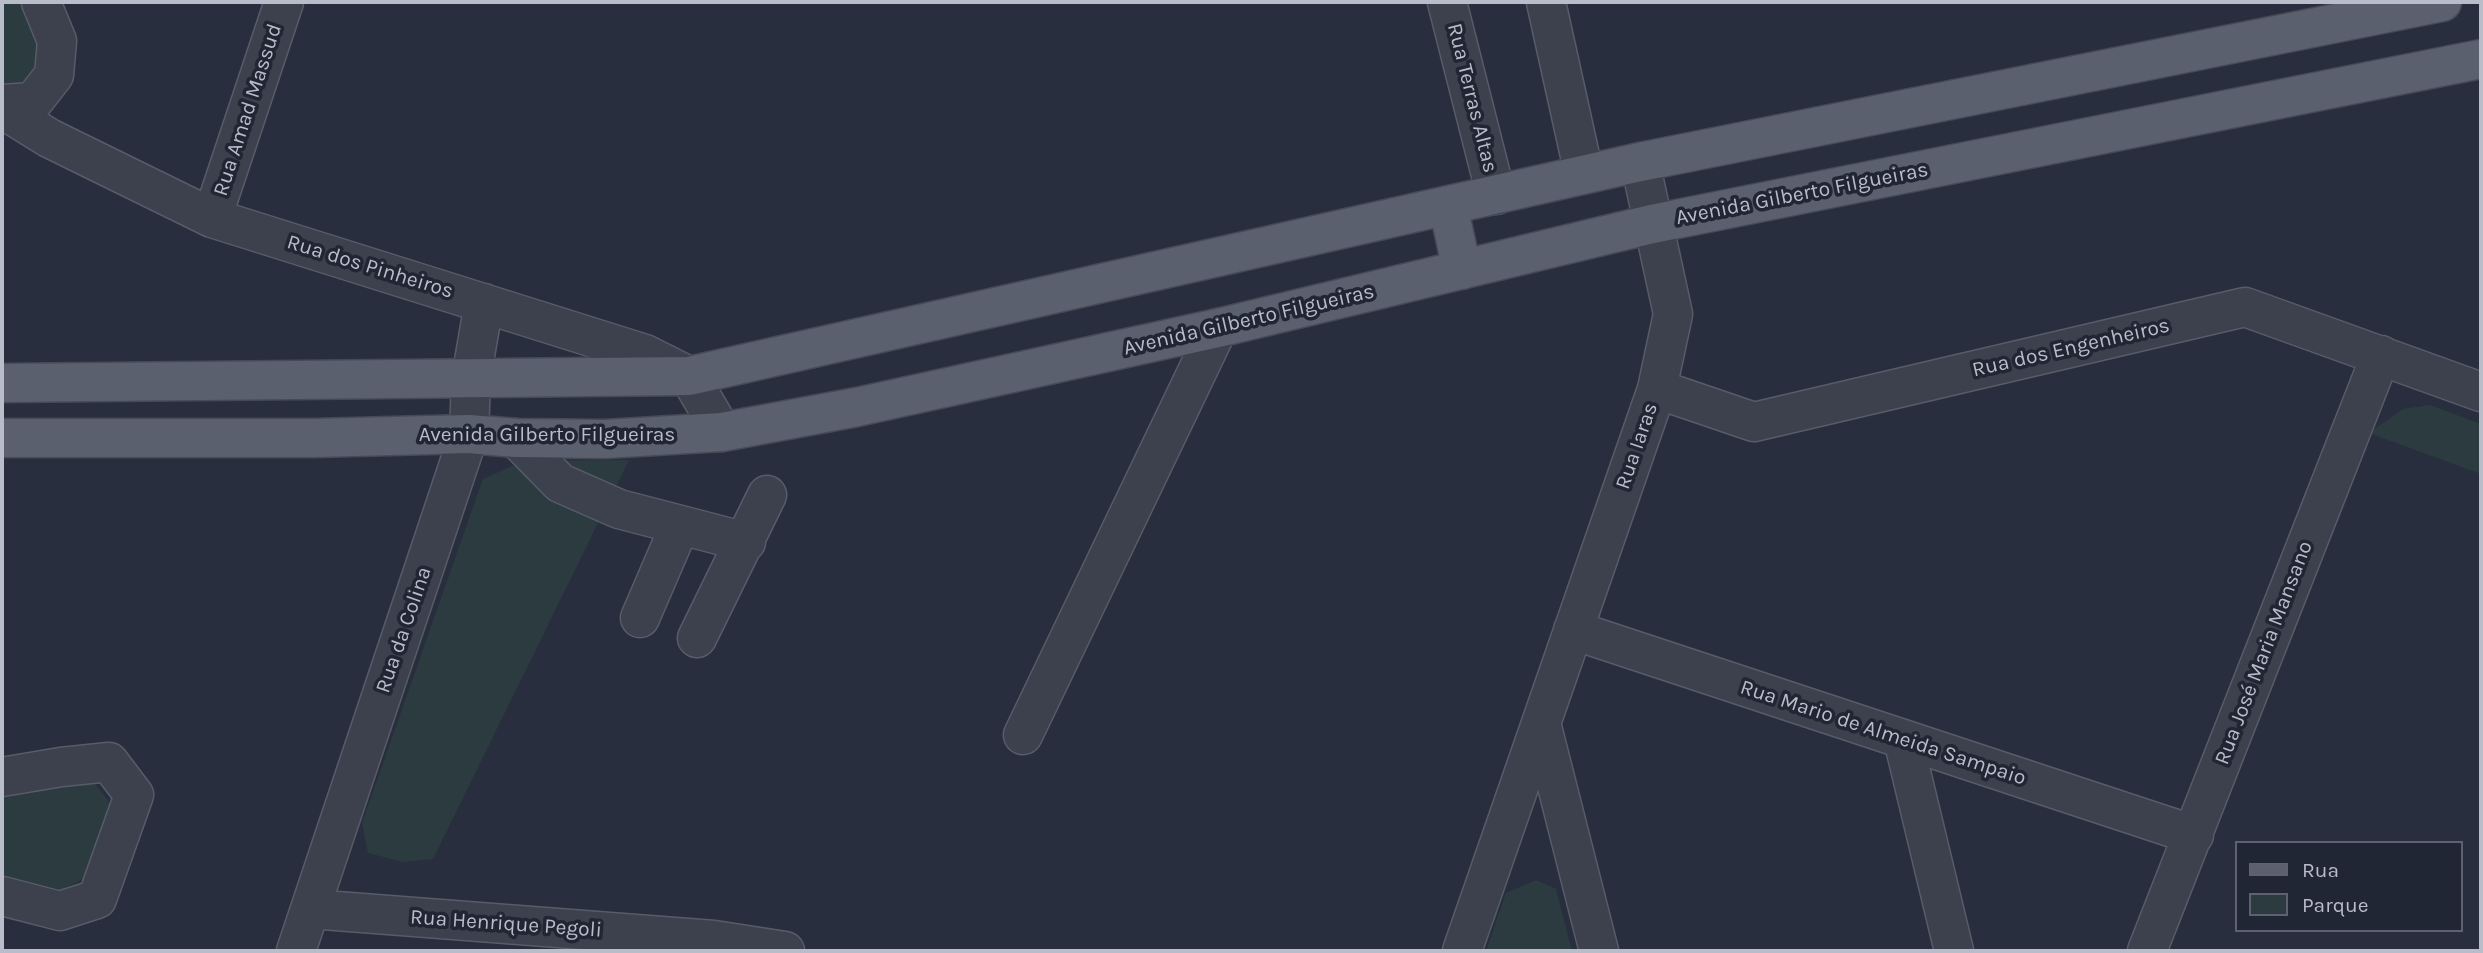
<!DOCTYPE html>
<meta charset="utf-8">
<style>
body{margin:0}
#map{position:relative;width:2483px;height:953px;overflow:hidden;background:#292e3e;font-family:Karla,sans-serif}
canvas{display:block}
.frame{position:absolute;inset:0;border:4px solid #b9bcc9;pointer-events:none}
.legend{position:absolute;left:2235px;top:841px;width:228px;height:91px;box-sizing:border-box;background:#212634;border:2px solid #5e6270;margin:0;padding:9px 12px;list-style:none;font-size:21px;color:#b9bcc9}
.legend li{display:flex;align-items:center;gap:14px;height:35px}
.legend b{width:35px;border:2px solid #5e6270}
</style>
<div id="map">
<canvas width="2483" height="953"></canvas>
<div class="frame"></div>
<ul class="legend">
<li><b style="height:9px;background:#5b606e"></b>Rua</li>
<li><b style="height:19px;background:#2c3b40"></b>Parque</li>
</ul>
</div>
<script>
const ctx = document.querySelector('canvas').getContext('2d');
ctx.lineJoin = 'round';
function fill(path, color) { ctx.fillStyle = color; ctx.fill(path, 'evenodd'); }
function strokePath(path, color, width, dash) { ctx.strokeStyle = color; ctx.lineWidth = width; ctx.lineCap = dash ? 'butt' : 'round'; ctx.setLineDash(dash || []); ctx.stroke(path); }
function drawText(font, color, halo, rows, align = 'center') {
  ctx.font = font + ' Karla,sans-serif'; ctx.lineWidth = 7; ctx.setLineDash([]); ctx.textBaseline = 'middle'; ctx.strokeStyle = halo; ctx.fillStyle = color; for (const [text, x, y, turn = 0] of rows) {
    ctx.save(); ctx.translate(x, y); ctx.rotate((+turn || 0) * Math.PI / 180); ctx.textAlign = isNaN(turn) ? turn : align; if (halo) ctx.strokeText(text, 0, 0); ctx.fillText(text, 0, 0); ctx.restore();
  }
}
fill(new Path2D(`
 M2 2H29L47 42 29 93 2 94Z
 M2430 405 2481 424V474L2369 433 2403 409Z
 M629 460 433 859 403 862 368 853 362 823 483 479 523 461Z
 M93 781 110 803 89 876 61 890 2 876V798Z
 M1536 880 1556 889 1572 951H1486L1506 893Z`), '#2c3b40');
const minor = new Path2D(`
 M1447 2 1496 195
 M1546 2 1584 174
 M2 104 33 102 54 75 57 41 41 2
 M2 109 49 138 212 218 645 354 689 376 722 432
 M212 218 284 2
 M1657 389 1754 422 2245 307 2481 392
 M516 438 560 483 619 509 746 542
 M640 618 680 525
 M1573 630 2194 835
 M697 638 767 495
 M1541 723 1599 951
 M1023 735 1218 328
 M1903 739 1954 951
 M2 777 61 767 109 762 134 795 97 899 60 911 2 896
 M310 909 714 940 785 951
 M296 951 469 434 471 379 484 303
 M1462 951 1657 389 1673 314 1640 162
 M2147 951 2381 355`);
const major = new Path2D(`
 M1448 205 1462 270
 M2 383 689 376 1640 162 2442 2
 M2 438H314L469 434 516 438 605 439 722 432 857 407 1218 328 1652 224 2481 59`);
strokePath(minor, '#575c69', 41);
strokePath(major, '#464a57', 41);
strokePath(minor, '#3d414e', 38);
strokePath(major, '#5b606e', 38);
drawText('21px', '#b9bcc9', '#212634', [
 ["Rua Terras Altas",1472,98,76],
 ["Rua Amad Massud",248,110,-72],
 ["Avenida Gilberto Filgueiras",1802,194,-11],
 ["Rua dos Pinheiros",370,267,17],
 ["Avenida Gilberto Filgueiras",1249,320,-13],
 ["Rua dos Engenheiros",2071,348,-13],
 ["Avenida Gilberto Filgueiras",547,435],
 ["Rua Iaras",1637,446,-71],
 ["Rua da Colina",404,630,-71],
 ["Rua José Maria Mansano",2264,653,-69],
 ["Rua Mario de Almeida Sampaio",1883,733,18],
 ["Rua Henrique Pegoli",506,924,4]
]);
</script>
